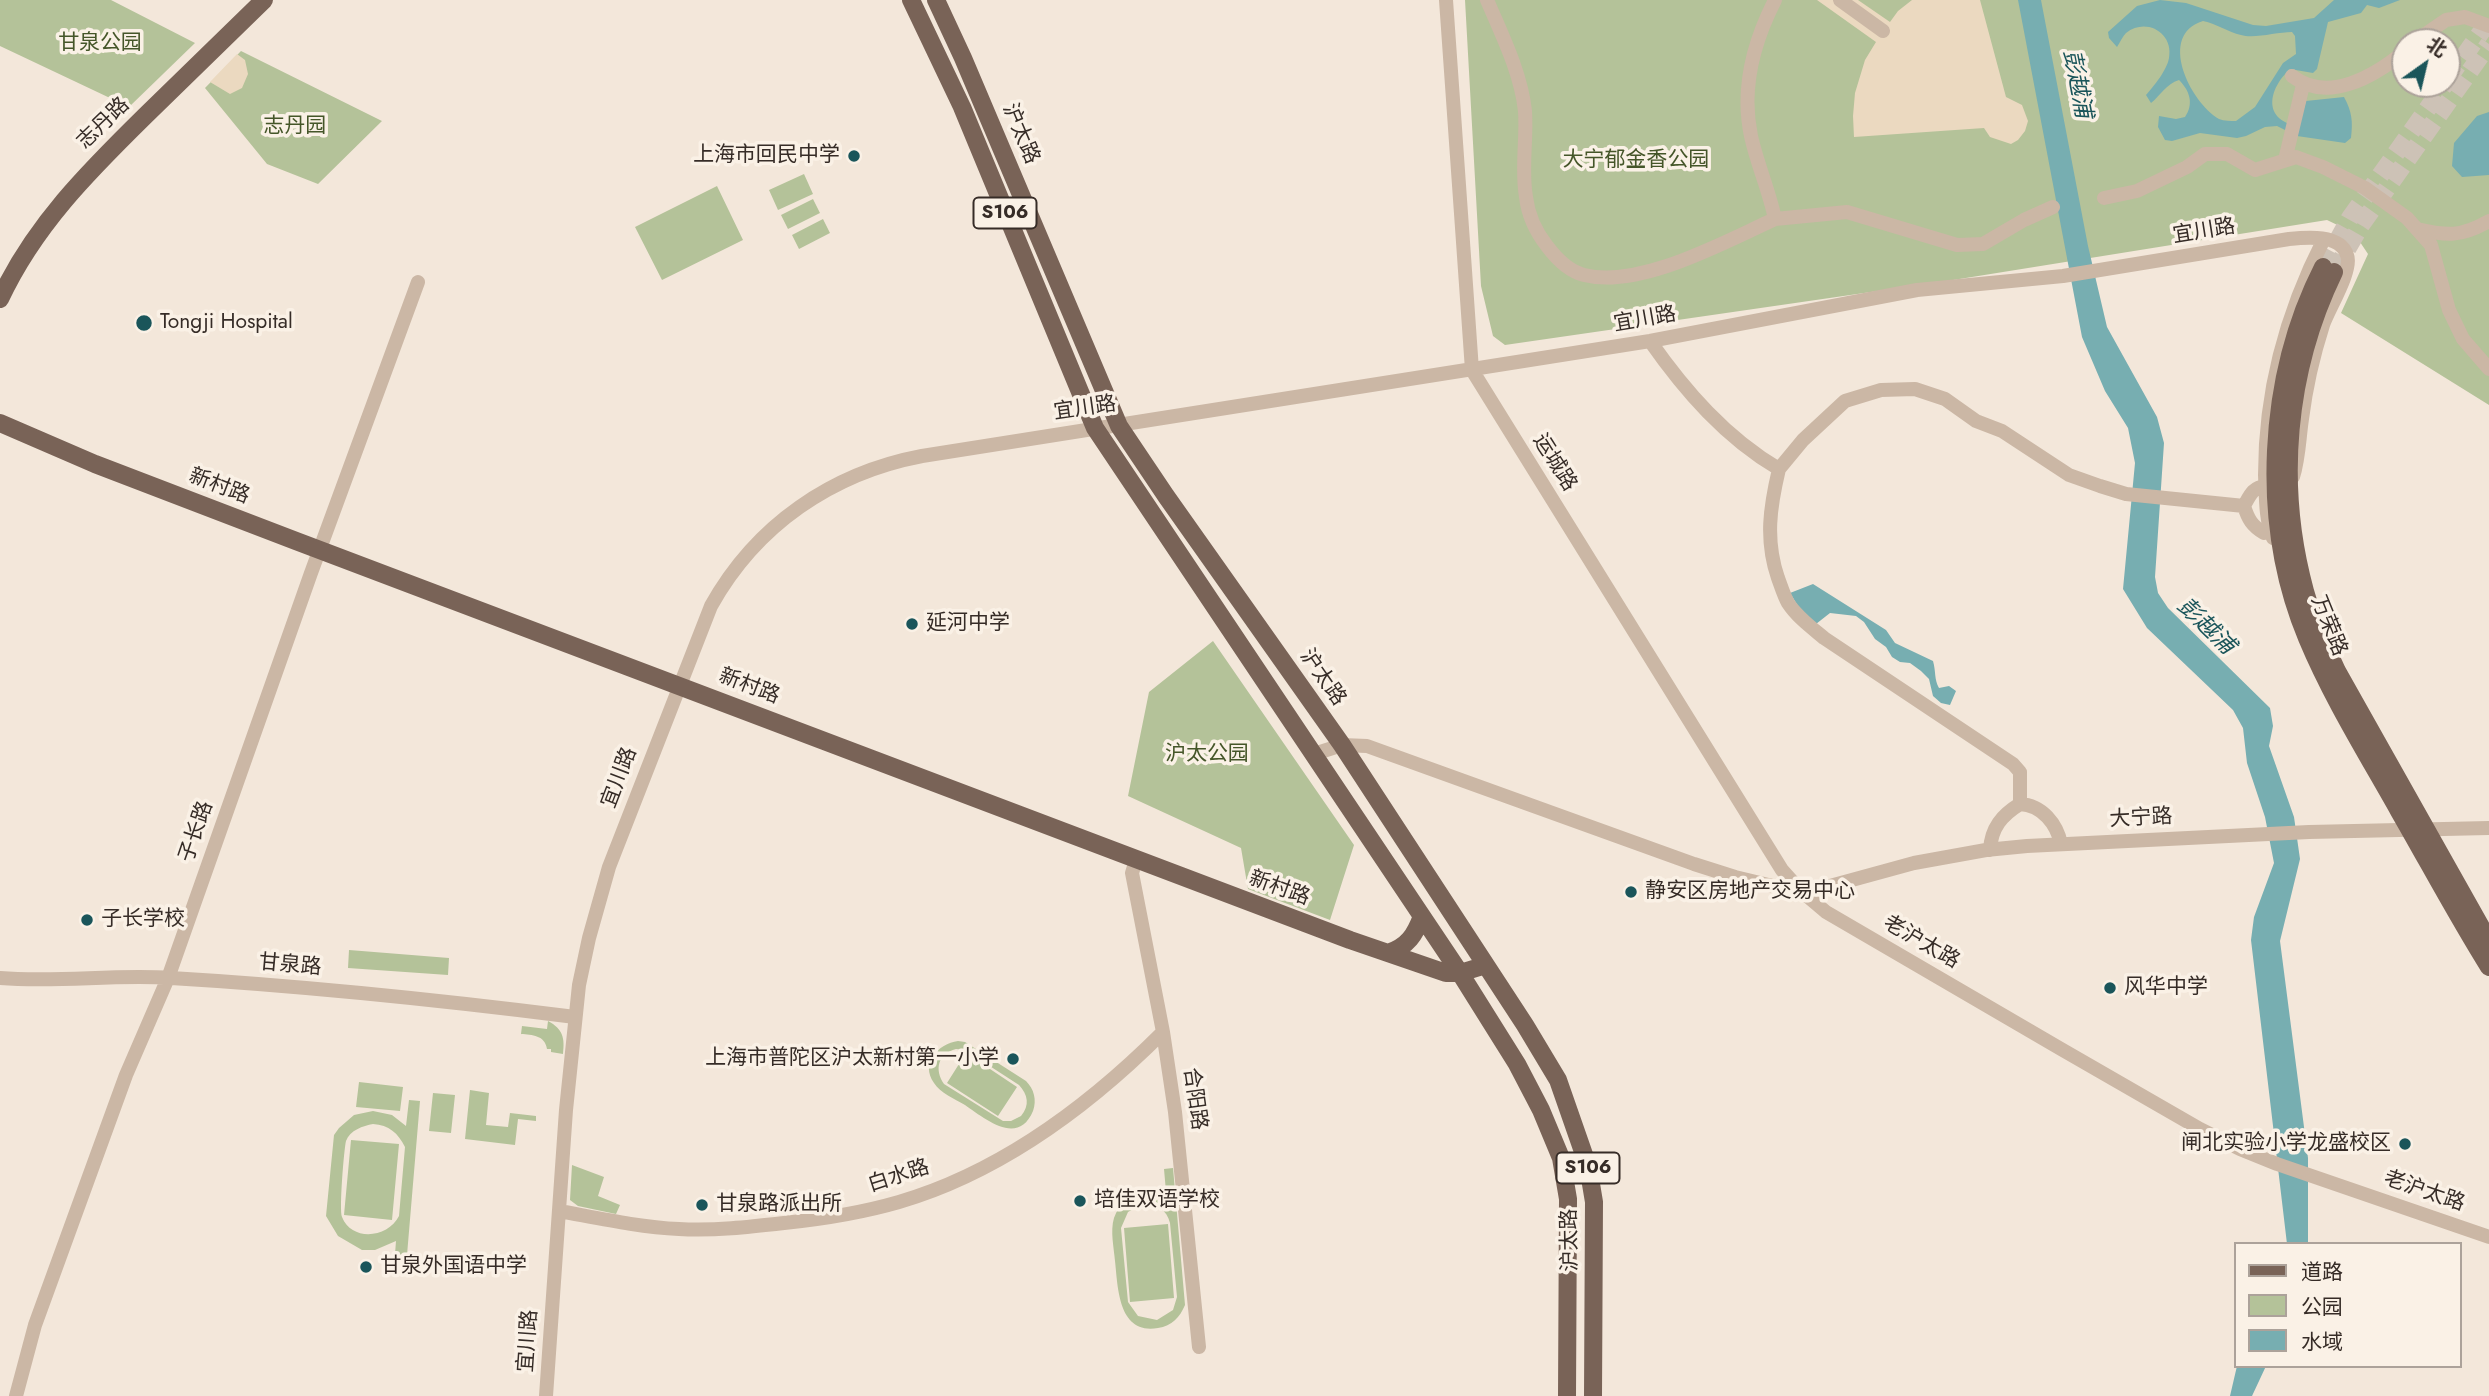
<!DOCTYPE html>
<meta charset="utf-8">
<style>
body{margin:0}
#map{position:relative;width:2489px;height:1396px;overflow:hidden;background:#f3e7da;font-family:Jost,"Noto Sans SC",sans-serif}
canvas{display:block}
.legend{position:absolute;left:2234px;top:1242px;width:228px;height:126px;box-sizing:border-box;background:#faf1e6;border:2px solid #aca29a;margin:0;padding:9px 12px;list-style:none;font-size:21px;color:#362c27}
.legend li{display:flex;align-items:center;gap:14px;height:35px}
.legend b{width:35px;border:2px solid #aca29a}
.north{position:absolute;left:2391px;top:28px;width:70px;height:70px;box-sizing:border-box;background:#faf1e6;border:2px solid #aca29a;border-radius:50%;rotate:34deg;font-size:19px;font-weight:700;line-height:28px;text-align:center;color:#362c27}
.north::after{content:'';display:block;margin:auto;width:24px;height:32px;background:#1a555a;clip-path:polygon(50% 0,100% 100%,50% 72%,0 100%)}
</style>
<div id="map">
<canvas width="2489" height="1396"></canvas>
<ul class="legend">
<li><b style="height:9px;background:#796357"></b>道路</li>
<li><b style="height:19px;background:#b4c299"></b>公园</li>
<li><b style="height:19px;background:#77aeb1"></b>水域</li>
</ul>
<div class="north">北</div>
</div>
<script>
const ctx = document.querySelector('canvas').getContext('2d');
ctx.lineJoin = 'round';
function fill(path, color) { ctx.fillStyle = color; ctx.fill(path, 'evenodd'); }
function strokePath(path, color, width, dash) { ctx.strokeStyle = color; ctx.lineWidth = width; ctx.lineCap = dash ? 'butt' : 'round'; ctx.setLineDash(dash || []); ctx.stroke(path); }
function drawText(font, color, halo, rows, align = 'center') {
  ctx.font = font + ' Jost,"Noto Sans SC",sans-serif'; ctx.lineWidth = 7; ctx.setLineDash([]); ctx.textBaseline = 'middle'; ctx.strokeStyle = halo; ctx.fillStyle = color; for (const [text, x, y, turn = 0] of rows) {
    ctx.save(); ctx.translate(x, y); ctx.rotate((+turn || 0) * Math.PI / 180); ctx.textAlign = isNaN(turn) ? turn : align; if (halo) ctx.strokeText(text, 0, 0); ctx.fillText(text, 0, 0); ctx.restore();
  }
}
fill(new Path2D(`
 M0 0H111L195 43 129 107 0 46Z
 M1465 0H2489V405L2341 313 2368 254 2354 233 2327 220 1947 281 1505 345 1493 336 1481 286ZM2405 42H2447V84H2405Z
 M241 51 382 121 318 184 267 164 205 88Z
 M804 174 813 194 778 210 769 190Z
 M717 186 743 240 662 280 635 227Z
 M813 199 820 213 788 229 781 215Z
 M823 219 830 233 799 249 792 235Z
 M1213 641 1354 845 1330 920 1248 889 1241 848 1128 796 1149 692Z
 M349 950 449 958 448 975 348 968Z
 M548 1021C563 1029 565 1038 563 1054L551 1052V1049H547C545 1035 532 1035 521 1034L522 1026 547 1029Z
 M958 1041 965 1042 1026 1081C1034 1089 1037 1100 1033 1111 1018 1147 984 1118 965 1105 955 1099 940 1093 934 1083 920 1063 938 1044 958 1041ZM956 1049 965 1050 1019 1085C1028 1095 1030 1105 1021 1116L1011 1121H1003L944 1084C934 1069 938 1054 956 1049Z
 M966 1053 1017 1087 998 1116 947 1083Z
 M359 1082 403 1087 400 1111 356 1107Z
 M470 1090 489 1093 486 1125 508 1127 510 1113 536 1116V1121L518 1119 515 1145 465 1139Z
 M433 1093 455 1095 451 1133 429 1131Z
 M409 1100 420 1101 407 1255 395 1254 396 1241 375 1250H362L338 1236 326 1216 334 1135 339 1128 354 1115 373 1111 392 1115 406 1126ZM373 1124C389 1125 398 1133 405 1147L399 1216C388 1238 352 1242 342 1217 339 1210 344 1149 346 1141 350 1130 363 1126 373 1124Z
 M351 1140 399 1144 392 1220 344 1215Z
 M572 1165 604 1177 598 1196 620 1205 616 1214 578 1206 570 1200Z
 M1173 1168 1185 1305C1180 1317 1172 1326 1158 1328 1118 1335 1118 1287 1115 1261 1114 1248 1110 1231 1114 1218 1122 1194 1149 1190 1167 1203L1164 1169ZM1144 1203C1157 1204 1167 1210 1170 1223L1177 1297 1173 1310 1157 1320 1138 1316 1128 1302 1121 1228 1128 1212Z
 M1168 1224 1174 1298 1130 1302 1124 1228Z`), '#b4c299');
fill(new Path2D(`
 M1817 0H1858L1890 22 1898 11 1912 0H1980L2006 97 2022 105 2028 121 2025 131 2018 140 2011 144 1990 137 1984 128 1854 137 1853 116 1855 93 1865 60 1876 42Z
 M237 54 245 60 248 74 242 88 230 94 210 82Z`), '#ebd9c0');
fill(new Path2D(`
 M2018 0H2041L2088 246 2107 327 2157 417 2164 443 2155 577 2158 593 2168 608 2270 708 2273 726 2269 746 2294 817 2300 859 2280 941 2308 1158V1244H2287L2251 940 2254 917 2274 863 2265 817 2247 763 2243 728 2233 710 2147 628 2123 589 2135 463 2128 428 2105 391 2082 337Z
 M2160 0 2186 3 2253 25 2266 26 2314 18 2334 0H2400L2379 8 2367 5 2361 13 2328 22 2317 69 2313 73 2290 69C2268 89 2262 121 2299 126L2306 101 2344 97C2352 112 2353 121 2351 138L2345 143 2297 136 2277 126 2265 127 2246 136 2237 138 2200 133 2172 141 2165 140 2158 127 2159 116 2176 119 2185 117C2194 104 2190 91 2179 80 2166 84 2161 95 2151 103L2146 95C2154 86 2167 70 2169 58 2174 33 2146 17 2126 33 2123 36 2120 42 2117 47L2109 38 2108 32 2137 6ZM2203 21C2217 24 2228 32 2241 35 2254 39 2277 32 2292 32L2295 36 2296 54 2283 63 2255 107 2236 121C2231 121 2224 121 2219 119 2190 102 2157 35 2203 21Z
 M2489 112V175L2462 177 2452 166 2454 143 2477 116Z
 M1813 584 1886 630 1895 643 1933 661C1936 671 1934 679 1939 688L1949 686 1956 691 1950 705 1941 703 1933 696 1929 679 1921 671 1910 663 1900 662 1892 657 1886 647 1875 639 1864 622 1856 616 1830 613 1816 624 1801 611 1790 593Z
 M2237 1366H2266L2252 1396H2230Z`), '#77aeb1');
strokePath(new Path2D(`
 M2447 80 2489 21
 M2323 267 2350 218 2445 84
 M2334 272 2361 225 2489 44`), '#cdc2b6', 18, [18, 9]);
strokePath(new Path2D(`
 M1446 0 1472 370 1782 870 1800 890 1826 912 2061 1049 2200 1129 2240 1149 2277 1164 2489 1237
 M1487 0C1502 35 1521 73 1525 111 1527 140 1521 169 1526 197 1528 214 1536 232 1547 246 1556 258 1568 271 1584 275 1640 289 1724 242 1775 219
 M1775 0C1754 41 1741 89 1751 136 1757 164 1769 190 1775 219L1847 212 1957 245 1983 244 2024 220 2053 207
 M1840 0 1883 31
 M2414 42 2446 20 2465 17 2489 26
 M2292 76C2328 104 2375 76 2405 51
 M2285 160 2303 85
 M2104 198 2137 191 2187 167 2205 154H2227L2255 170 2296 157 2323 167 2365 188 2407 218 2431 245 2449 310 2463 339 2489 369
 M2417 229C2447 236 2461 237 2489 221
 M1650 341C1685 391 1726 438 1779 469 1770 507 1765 540 1778 578 1781 586 1784 596 1788 603 1797 617 1812 628 1824 638L2013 764 2020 772V804C2002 815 1991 828 1990 850
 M1779 469 1803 440 1845 401 1881 390 1915 389 1945 399 1976 421 2002 431 2069 475 2100 486 2126 494 2244 506C2248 519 2252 526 2264 533L2269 530
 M2244 506C2250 495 2253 487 2266 486
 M2273 538C2265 519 2266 495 2265 475 2265 391 2286 313 2324 239
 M1314 754 1342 745 1367 746 1694 864 1735 877 1781 888 1800 890 1819 889 1914 863 1986 850 2027 846 2309 832 2489 828
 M2020 804C2042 805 2057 824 2061 844
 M1136 860 1132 873 1163 1032 1175 1112 1199 1347
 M0 978C57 983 114 974 171 978 306 986 440 1000 575 1017
 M559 1211C598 1218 638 1227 679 1229 714 1231 749 1227 784 1223 823 1219 861 1213 899 1202 1001 1172 1089 1106 1163 1032
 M16 1396 35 1325 126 1075 168 978 311 573 418 282
 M546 1396 566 1110 579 985 589 938 609 867 711 606C756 525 832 473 922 456L1650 341 1917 290 2063 276 2289 239C2307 237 2340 234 2347 255 2353 270 2329 308 2323 325 2313 356 2306 387 2302 419 2299 439 2299 458 2293 477`), '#cbb7a5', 14);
strokePath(new Path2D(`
 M911 0 962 107 1095 428 1460 973 1517 1064 1541 1110 1561 1158 1568 1199 1567 1396
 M936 0 963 58 1119 426 1166 496 1342 745 1525 1025 1558 1080 1588 1166 1594 1202 1593 1396
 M2323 267C2267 377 2259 523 2307 638 2332 698 2367 754 2399 811 2429 863 2457 916 2489 967
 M2334 272C2286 371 2276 485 2305 591 2313 619 2325 645 2337 671L2489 941
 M0 299C34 226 88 172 145 116 185 77 224 39 264 0
 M0 423 95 464 296 541 1350 940 1446 973H1460L1486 965
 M1388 953C1408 946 1415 935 1422 916`), '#796357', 18);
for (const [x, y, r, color] of [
 [854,156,7,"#1a555a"],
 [144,323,9,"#1a555a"],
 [912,624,7,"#1a555a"],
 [1631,892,7,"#1a555a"],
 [87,920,7,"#1a555a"],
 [2110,988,7,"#1a555a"],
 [1013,1059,7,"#1a555a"],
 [2405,1144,7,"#1a555a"],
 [1080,1201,7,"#1a555a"],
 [702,1205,7,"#1a555a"],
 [366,1267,7,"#1a555a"]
]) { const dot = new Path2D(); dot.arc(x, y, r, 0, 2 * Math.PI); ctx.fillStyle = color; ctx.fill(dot); strokePath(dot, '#faf1e6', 2.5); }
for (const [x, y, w] of [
 [1005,213,63],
 [1588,1168,63]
]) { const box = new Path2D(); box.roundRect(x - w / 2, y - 15.5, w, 31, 5); ctx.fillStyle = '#faf1e6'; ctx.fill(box); strokePath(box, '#362c27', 2); }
drawText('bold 19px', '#362c27', null, [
 ["S106",1005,213],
 ["S106",1588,1168]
]);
drawText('21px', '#455629', '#faf1e6', [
 ["甘泉公园",100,44],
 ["志丹园",295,127],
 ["大宁郁金香公园",1636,161],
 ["沪太公园",1207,755]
]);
drawText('21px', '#362c27', '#faf1e6', [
 ["志丹路",104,124,-44],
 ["沪太路",1020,134,67],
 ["宜川路",2204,232,-9],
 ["宜川路",1645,320,-10],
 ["宜川路",1085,409,-8],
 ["运城路",1554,463,58],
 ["新村路",219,487,21],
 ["万荣路",2328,626,68],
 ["沪太路",1322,678,55],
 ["新村路",749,687,21],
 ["宜川路",620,778,-69],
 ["大宁路",2141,819,-3],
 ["子长路",197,832,-71],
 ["新村路",1279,889,20],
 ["老沪太路",1921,943,30],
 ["甘泉路",290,966,5],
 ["合阳路",1194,1099,82],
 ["白水路",899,1177,-18],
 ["老沪太路",2424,1192,19],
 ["沪太路",1571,1240,-91],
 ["宜川路",529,1341,-86]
]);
drawText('21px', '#362c27', '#faf1e6', [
 ["上海市回民中学",840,156,"right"],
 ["Tongji Hospital",160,323],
 ["延河中学",926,624],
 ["静安区房地产交易中心",1645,892],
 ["子长学校",101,920],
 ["风华中学",2124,988],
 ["上海市普陀区沪太新村第一小学",999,1059,"right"],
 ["闸北实验小学龙盛校区",2391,1144,"right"],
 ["培佳双语学校",1094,1201],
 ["甘泉路派出所",716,1205],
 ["甘泉外国语中学",380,1267]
], 'left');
drawText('italic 23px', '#1a555a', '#faf1e6', [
 ["彭越浦",2076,84,79],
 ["彭越浦",2205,627,44]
]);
</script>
